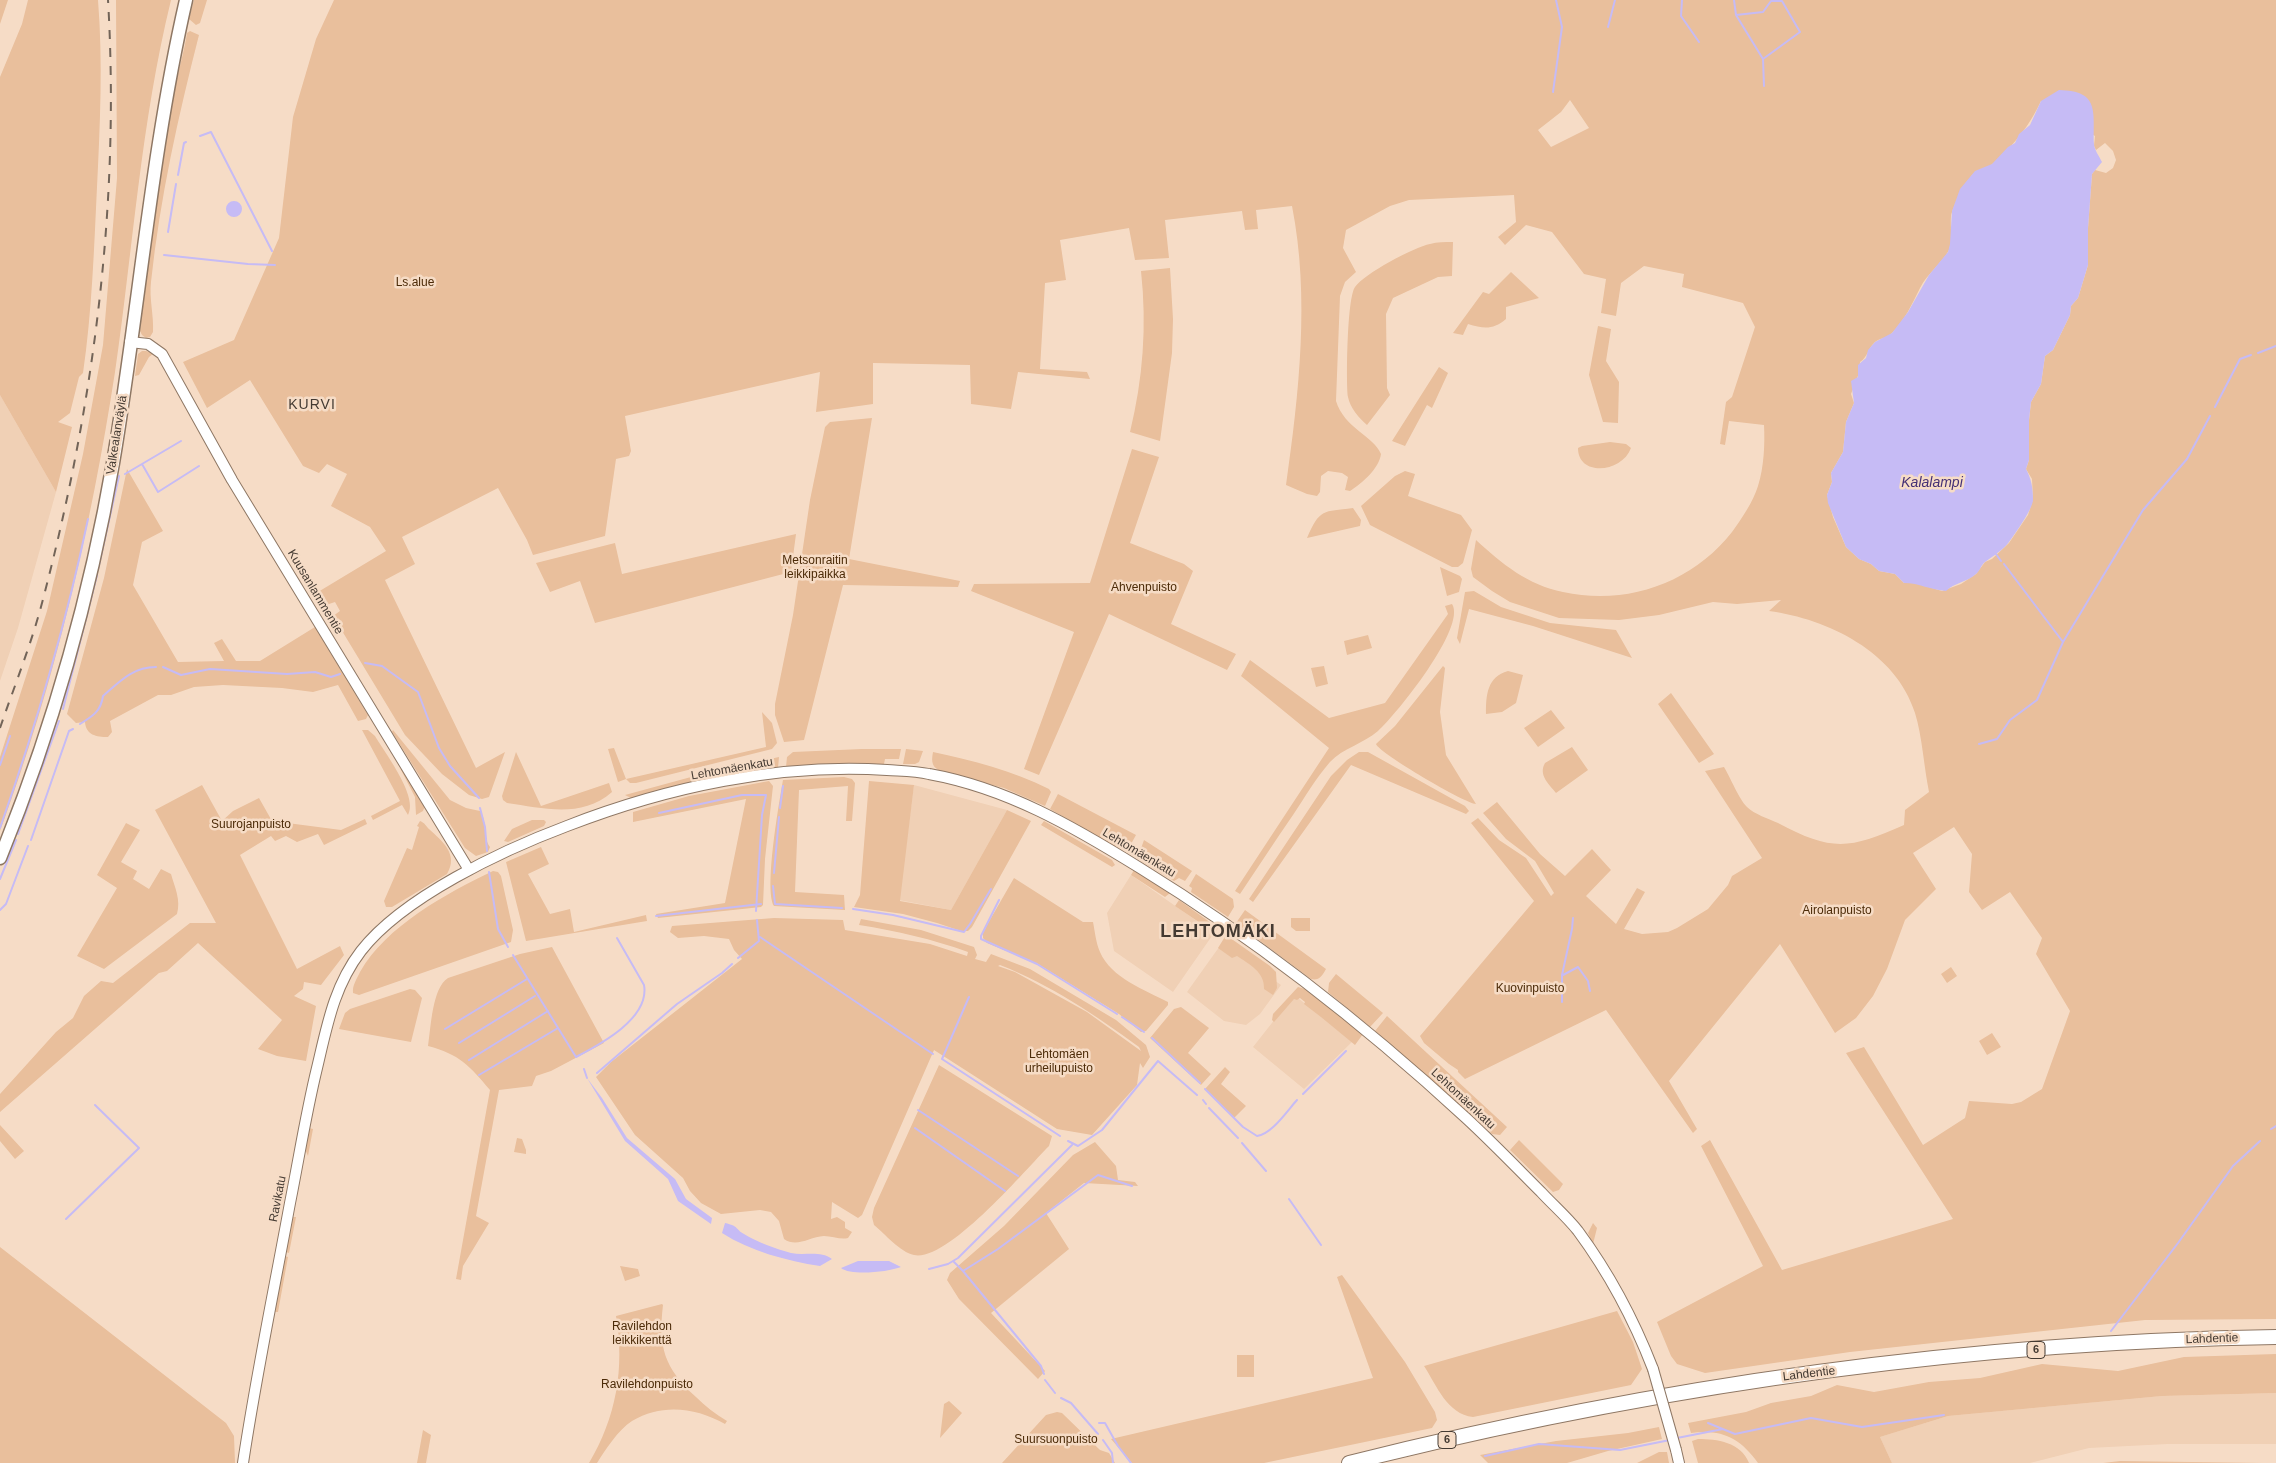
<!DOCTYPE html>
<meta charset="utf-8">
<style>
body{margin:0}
canvas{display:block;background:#f6dcc6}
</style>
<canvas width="2276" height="1463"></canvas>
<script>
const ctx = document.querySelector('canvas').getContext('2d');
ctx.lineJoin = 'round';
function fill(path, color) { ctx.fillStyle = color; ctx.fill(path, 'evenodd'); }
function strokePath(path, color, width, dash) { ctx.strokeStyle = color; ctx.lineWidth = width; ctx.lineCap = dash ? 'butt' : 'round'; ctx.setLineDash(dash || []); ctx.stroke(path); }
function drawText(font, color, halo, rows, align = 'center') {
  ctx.font = font + ' Helvetica,sans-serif'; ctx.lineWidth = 5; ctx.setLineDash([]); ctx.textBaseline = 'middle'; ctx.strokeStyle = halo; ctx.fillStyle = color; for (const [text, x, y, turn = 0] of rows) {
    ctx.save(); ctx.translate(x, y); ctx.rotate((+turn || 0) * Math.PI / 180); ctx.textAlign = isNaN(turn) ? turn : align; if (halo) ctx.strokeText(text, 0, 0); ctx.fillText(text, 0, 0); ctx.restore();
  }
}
fill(new Path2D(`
 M0 395 56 492 18 628 0 681Z
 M914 785 1007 810 951 910 899 900Z
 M1131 875 1214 933 1173 992 1114 951 1107 913Z
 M1222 943 1281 985 1260 1014 1246 1025 1224 1021 1187 992Z
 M1294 995 1353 1041 1304 1089 1253 1047Z
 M2276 1393V1444H2168L2089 1448 2030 1463H1892L1880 1437 1948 1416 2162 1396Z`), '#f0d0b5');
fill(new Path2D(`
 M0 0H8L0 24Z
 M28 0H98C103 62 100 125 97 187 94 249 92 311 83 373L79 377 70 413 58 422 72 427 56 492 0 395V77L22 24Z
 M116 0H171C141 122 133 247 115 372 91 528 55 683 0 831V757L47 611 83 454 103 345 117 178Z
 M194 0H207L200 23 196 25 189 19Z
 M334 0H2276V1319L2145 1320 1850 1352 1705 1373 1677 1364 1671 1356 1657 1322 1763 1266 1701 1146 1710 1140 1782 1270 1953 1219 1846 1053 1864 1047 1923 1145 1965 1118 1969 1101 2012 1104 2021 1102 2042 1089 2070 1011 2036 954 2042 938 2010 892 1982 910 1969 892 1972 854 1954 827 1913 853 1936 889 1905 920 1887 969 1873 996 1856 1018 1835 1033 1780 944 1669 1081 1697 1129 1693 1133 1606 1010 1465 1079 1458 1072V1070L1449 1064 1424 1043 1420 1036 1534 901 1471 823 1478 818 1499 840 1526 858 1551 896 1554 893 1535 861 1506 839 1483 813 1497 802 1540 854 1565 876 1592 849 1611 870 1586 896 1616 924 1637 888 1645 892 1624 929 1642 934 1668 932 1677 928 1708 909 1728 885 1732 876 1762 858 1705 771 1724 767C1730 777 1739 799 1747 807 1754 814 1769 819 1778 823 1832 852 1850 849 1904 825L1905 810 1929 792C1924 768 1922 735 1915 713 1896 652 1828 619 1769 611L1781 600 1737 604 1713 602 1659 615 1619 620 1559 618 1510 602 1492 591 1473 577 1471 569 1476 540C1502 564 1528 585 1563 592 1627 606 1692 583 1732 532 1742 518 1753 502 1758 486 1764 467 1765 444 1764 425L1729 421 1725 445 1720 444 1726 402 1732 397 1755 327 1743 303 1682 287 1684 274 1644 266 1621 283 1616 316 1601 313 1606 279 1584 274 1552 232 1526 225 1505 245 1498 237 1516 222 1514 195 1409 200 1390 206 1346 230 1343 248 1356 272 1345 282 1340 296 1336 401C1344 428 1374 436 1381 454 1379 469 1362 483 1350 491L1345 490 1348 477 1342 473 1328 471 1321 476 1320 492 1317 496 1307 494 1286 485C1299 394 1310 297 1292 206L1256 210 1258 229 1245 230 1242 211 1165 220 1169 258 1135 260 1129 228 1060 240 1066 280 1045 283 1040 369 1087 372 1090 379 1018 372 1011 409 971 404 970 365 873 363V404L816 412 820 372 625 416 631 451 629 456 616 459 605 536 533 555 527 540 498 488 402 537 415 564 385 580 476 768 505 752 489 797 482 799 469 795 442 774 405 735 333 616 340 611 335 602 326 605 318 592 386 551 370 527 331 506 347 474 327 464 319 473 303 466 250 380 207 408 183 362 234 340 279 238 293 117 316 39ZM1570 100 1589 128 1551 147 1538 130 1561 112ZM2041 101 2095 136 2094 146 2096 150 2105 143 2113 151 2116 160 2113 168 2106 173 2095 170 2092 174 2088 228V265L2078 298 2071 306 2070 315 2053 350 2045 356 2041 384 2031 402 2029 420V460L2026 469 2032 479 2033 499 2028 515 2009 543 1992 559 1985 562 1976 574 1961 584 1942 591 1915 583H1904L1895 574 1879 571 1871 564 1859 559 1846 547 1833 517 1827 495 1832 482 1831 473 1843 452 1846 422 1854 403 1851 394 1859 373 1860 362C1868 357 1868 348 1875 342 1880 338 1887 338 1892 333 1905 320 1912 304 1920 288 1927 274 1943 262 1949 250 1953 240 1950 226 1951 216 1952 209 1965 185 1969 179 1976 169 1986 170 1994 163 2014 145 2030 125 2041 101Z
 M190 31 199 35C178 117 160 198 151 282 149 299 154 315 153 332L150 337 146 338 142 335 139 329C149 250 157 169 174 92 178 72 184 53 187 33Z
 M1453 242 1452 276 1438 277 1393 298 1386 314 1387 388 1390 395 1367 425C1359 418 1350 408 1348 397 1346 381 1347 298 1355 287 1364 274 1414 247 1430 244 1437 242 1445 242 1453 242Z
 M1170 268 1173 319 1172 353 1160 441 1130 432C1143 379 1147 326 1141 271Z
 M1511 272 1539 298 1506 307V319C1493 330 1484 329 1468 324L1463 335 1453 333 1483 292 1489 294Z
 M1598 326 1611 329 1606 361 1619 382 1618 423 1603 422 1589 375Z
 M142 351H146L153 354 149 357 139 375 135 376 138 354Z
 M1439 367 1448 373 1432 408 1427 405 1405 446 1392 441Z
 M872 418 849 559 960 581 958 587 843 585 804 740 784 742 775 715V704L793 615 810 500 825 427 830 422Z
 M1610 442 1626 444 1631 448C1622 473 1578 477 1578 448L1582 446Z
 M1132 449 1159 457 1130 543 1184 564 1193 571 1171 624 1236 654 1227 670 1109 614 1039 775 1024 769 1074 632 971 591 974 584 1090 583Z
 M127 469 163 531 142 542 133 585 178 662 224 661 214 643 222 639 236 661H260L315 627 368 715 366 719 358 721 338 685 313 692 282 688 223 685 194 687 171 695H158L110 721 112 732 108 737C96 737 86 735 85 722L76 723 67 714 104 578Z
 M1405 471 1415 474 1408 496 1461 515 1472 530 1463 563 1458 567H1452L1370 525 1361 506 1395 476Z
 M1353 508 1361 520 1360 526 1307 538C1320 508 1323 512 1353 508Z
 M796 534 791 572 595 623 580 581 550 592 536 563 615 543 622 574Z
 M1440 567 1460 576 1462 579 1459 592 1447 596Z
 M1474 591 1501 607 1550 623 1616 630 1632 658 1533 626 1469 609 1460 644 1457 638 1465 592Z
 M1452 604C1467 627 1396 715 1378 731 1363 744 1343 748 1330 762 1316 778 1305 797 1293 815 1275 841 1258 867 1240 894L1235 891 1329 748 1241 676 1250 660 1329 718 1385 703 1448 614 1445 606Z
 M1368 635 1372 648 1347 655 1344 641Z
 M1324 666 1328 684 1316 687 1311 668Z
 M1443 666 1445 668 1440 712 1446 755 1476 804C1466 804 1379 753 1376 744L1395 726Z
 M1508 671 1523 675 1516 703 1502 712 1486 714C1486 695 1487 677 1508 671Z
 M1671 693 1714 754 1699 763 1658 704Z
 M1551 710 1565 728 1538 747 1524 728Z
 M762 712 772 723 777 743 772 749 636 783H630L626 779 618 782 608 749 614 748 626 779 766 747Z
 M362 730H368L375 736C385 753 419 797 408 815L402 805 373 820 371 816 400 801Z
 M393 730 450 800 466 808 480 811C488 822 482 836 490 847L488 852 476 856 465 848 392 732Z
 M1572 747 1588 770 1556 793C1549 784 1538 775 1545 763Z
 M862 749H901L899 759H885L884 764 786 767 787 757 793 752Z
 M906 749 923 751 919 762 915 764H903Z
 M516 752 541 806 609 783 612 792C581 819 543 808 507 803L503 800 502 796Z
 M933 752C972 760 1013 771 1049 789L1051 792 1045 806 1004 788 942 772C932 767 931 763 933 752Z
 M1359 752H1368L1465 806 1469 811 1466 814 1351 765 1253 902 1249 899 1331 776 1347 760Z
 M779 757 778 768 631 798 625 795 702 774Z
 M400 768 409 779 425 806 423 811 416 815 415 797Z
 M844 777 852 779 855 783 852 821H846L848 786 799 790 795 892 844 895 845 910 774 906C764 889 779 803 783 780Z
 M769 781 773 786 765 859 763 905 761 907 658 918 656 914 725 903 746 799 633 822V812L689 796Z
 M869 781 914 785 900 901 951 910 1007 810 1031 821 972 927 968 931H961L937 923 903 914 854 907 860 895Z
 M202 785 222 821 233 811 259 798 272 821 341 830 365 819 367 824 324 845 318 834 297 842 286 836 275 841 271 836 240 855 297 969 340 946 344 955 321 985 304 982 303 989 294 996 316 1006 306 1061 277 1056 258 1049 282 1020 198 943 167 971 159 973 0 1112V1094L56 1032 73 1018 84 996 101 981 113 983 190 923H216L155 810Z
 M1058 794 1136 835 1131 844 1124 848 1116 847 1050 809Z
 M532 820H544L546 822 544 826 508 842 504 841 512 829Z
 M420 821C425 823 426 826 429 829 442 841 459 854 447 874L392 907H386L384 901 407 848 412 850 419 827 417 826Z
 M1044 821 1112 860 1115 865 1112 867 1041 825Z
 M126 823 140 830 121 862 137 871 133 879 149 889 161 869 171 874C175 888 181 900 177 914L104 969 77 956 117 888 97 875Z
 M1144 840 1192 871 1185 881 1179 878 1174 881 1141 861 1139 854Z
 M541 847 549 864 528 874 550 914 570 909 574 932 646 915 647 921 526 941 506 862Z
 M1134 870 1170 893 1165 897 1131 875Z
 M493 871 498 872 501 876 513 930 511 942 359 995 353 993C352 985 357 979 360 972 386 926 447 893 493 871Z
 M1196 874 1233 899 1234 907 1228 917 1191 892 1192 888 1189 886Z
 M1014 878 1083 922H1093C1095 932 1096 943 1100 952 1111 978 1145 990 1168 1002V1005L1146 1031 1141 1032 1119 1014 1038 964 987 943 983 938V932Z
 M1179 900 1218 928 1215 933 1175 906Z
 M1245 910 1326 969C1322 976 1319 981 1311 979L1236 923Z
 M774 918 843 920 845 930 930 944 967 956 968 952C932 939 897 931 859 925L861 919 921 930 974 947 977 955 975 959 986 962 991 954 1030 969 1116 1020 1146 1045 1150 1057 1143 1068 1140 1063 1137 1085 1092 1135 1057 1129 934 1050 862 1215 858 1218 832 1202 831 1219 837 1217 845 1222V1228L852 1232 848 1238C841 1240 832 1236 824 1236 809 1237 797 1248 784 1239L779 1221 771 1212 760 1210 721 1214 701 1203 690 1191 683 1178 635 1135 596 1077 611 1062 742 959 734 950 729 939 704 936 678 938 670 932 672 926ZM1000 965C1051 985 1095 1015 1139 1047L1141 1051 1087 1012 1015 972 998 966Z
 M1291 918H1310V931H1296L1291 927Z
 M1226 935 1270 966 1276 972 1277 988 1273 995 1264 989C1265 972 1249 964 1237 956L1232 958 1218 948Z
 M552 947 604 1043 551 1071 536 1076 532 1086 499 1090 476 1216 489 1223 463 1266 461 1280 456 1279 490 1090C470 1066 459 1054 428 1046 431 1028 432 988 448 978L520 954Z
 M1951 967 1957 976 1947 983 1941 974Z
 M1336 974 1383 1013 1370 1027 1328 992 1329 983Z
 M1298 987 1305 989 1363 1034 1355 1045 1321 1017 1304 1004 1305 1002 1300 998 1297 1000 1294 999 1274 1022 1272 1020 1273 1014Z
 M410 989 415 990 422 998 411 1042 339 1029 345 1013 350 1009Z
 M1181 1007 1209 1028 1188 1053 1211 1074 1201 1085 1150 1038 1174 1009Z
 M1387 1016 1507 1127 1500 1135 1492 1134 1375 1031Z
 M1992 1033 2001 1047 1987 1055 1979 1041Z
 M939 1065 1052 1136 1049 1146C1025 1170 948 1262 914 1255 900 1252 885 1234 874 1225L872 1217 874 1208Z
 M1225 1067 1230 1072 1221 1084 1246 1106 1234 1118 1205 1089Z
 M0 1125 24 1151 15 1159 0 1141Z
 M309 1128 313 1129 308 1156 305 1149Z
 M517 1138 522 1139 526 1150V1154L514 1152Z
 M1519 1140 1563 1184 1559 1190 1553 1192 1510 1150Z
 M1095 1142 1116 1166 1118 1180 1135 1182 1138 1186 1084 1183 1046 1213 1069 1249 991 1313 1045 1371 1038 1379 959 1299 947 1280 950 1273 1004 1226 1073 1155Z
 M292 1217H296L289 1253 286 1252Z
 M1593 1223 1597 1228 1593 1244 1588 1233Z
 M0 1247 226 1423 234 1436 235 1463H0Z
 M285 1256 288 1257 278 1312H275Z
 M620 1266 638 1269 640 1276 625 1281Z
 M1342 1275 1405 1362 1435 1412 1437 1420 1432 1428 1264 1463H1132L1111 1439 1373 1378 1337 1277Z
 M662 1304 663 1305C658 1347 664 1368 696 1397 705 1406 715 1414 727 1421L725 1424C696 1408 663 1403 632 1421 618 1430 606 1449 597 1463H589C616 1418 625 1368 616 1316Z
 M1617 1311 1633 1342 1642 1369 1631 1385 1473 1417C1447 1414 1437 1386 1424 1366Z
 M2276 1354V1393L2162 1396 1948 1416 1880 1437 1892 1463H1758C1740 1438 1722 1429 1691 1433L1688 1423 1746 1412 1771 1403 1811 1396 1837 1385 1874 1392 1929 1382 1980 1378 2042 1364 2118 1371 2184 1357Z
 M1237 1355H1254V1377H1237Z
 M949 1401 962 1413 940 1438 944 1404Z
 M1057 1412 1062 1413 1100 1450 1109 1453 1115 1463H1002L1046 1415Z
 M1659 1427 1662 1439 1608 1451 1567 1463H1488L1480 1455 1556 1441 1628 1433Z
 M423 1430 431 1435 426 1463H417Z
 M1698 1439C1717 1439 1741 1442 1749 1463H1698L1692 1441Z
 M1659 1452H1667L1669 1463H1637Z
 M2120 1461 2264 1463H2103Z`), '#e9bf9c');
fill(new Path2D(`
 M2059 90C2100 91 2093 111 2094 144 2094 149 2099 156 2102 162L2092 174 2088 228V265L2078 298 2071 306 2070 315 2053 350 2045 356 2041 384 2031 402 2029 420V460L2026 469C2031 478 2033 488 2033 499 2034 507 2015 534 2009 542 2003 550 1993 556 1985 562 1981 565 1980 571 1976 574 1967 582 1954 583 1946 591 1931 590 1919 583 1904 583L1895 574 1879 571 1871 564 1859 559 1846 547 1828 503 1827 495 1832 482 1831 473 1843 452 1846 422 1854 403 1851 381 1858 377V365L1866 358 1868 350 1875 342 1892 333 1908 312 1929 275 1948 252 1950 244 1952 211 1960 189 1975 171 1992 164 2008 147 2015 143 2019 134 2030 125 2041 101Z
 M226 209a8 8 0 1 1 16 0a8 8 0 1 1-16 0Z
 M587 1078 602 1098 627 1138 675 1179 686 1199 712 1218 711 1224 678 1201 668 1179 625 1141Z
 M725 1223C739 1226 735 1229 744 1234 757 1242 776 1249 791 1253 805 1256 820 1250 832 1259L820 1266C787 1261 750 1251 722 1233Z
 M858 1261H889L901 1267C888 1272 851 1276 841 1268Z`), '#c6bbf5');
strokePath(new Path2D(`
 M1682 0 1681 16 1699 42
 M1734 0 1736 15 1763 59 1764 86
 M1736 15 1763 12 1771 1H1782L1800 32 1763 59
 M1608 27 1615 0
 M1553 92 1562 27 1556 0
 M200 136 211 132 272 251
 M178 175 184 143 186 142
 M168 232 176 184
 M164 255 248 264 275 265
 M2258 353 2276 346
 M2215 407 2240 359 2251 355
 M142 464 158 492 199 466
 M125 474 181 441
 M1996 554 2001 561
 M98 569 119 476
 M2063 642 2143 510 2187 459 2210 416
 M365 663 382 666 418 692 439 748 450 766 479 798
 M163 667 181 675 210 669 287 674 315 672 331 677 340 674
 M63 709 97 575
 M80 724C93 716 101 711 103 696 120 681 133 667 156 667
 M1979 744 1997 739 2010 720 2037 700 2063 642 2004 564
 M0 765 10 736
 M480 808 485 827 487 851
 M780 808 783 786
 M659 813 742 795H766L762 815 756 911
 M0 828C36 726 66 624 88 519
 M18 834 59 721
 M31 840 69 731 73 729
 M489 872 498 929 508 947
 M774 873 779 817
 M0 879 16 840
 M773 886 775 904 842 908
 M999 900 981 936V939L1037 964 1117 1014
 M853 909 893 915 964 932 970 924 991 889
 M0 910 6 904 28 846
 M656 916 761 904
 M760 937 933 1054
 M513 955 576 1057C601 1044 650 1018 644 985L617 938
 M738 958 759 941 757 920
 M1563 975 1578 967 1588 981 1590 991
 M969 997 942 1059 1060 1136
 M1562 1002V975L1572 929 1573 918
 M1122 1017 1144 1032
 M445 1029 527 979
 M1152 1038 1200 1083
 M459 1043 535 996
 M469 1060 548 1011
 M584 1069 587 1078
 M597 1073 677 1004 722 973 732 964
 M479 1075 558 1028
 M1205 1089 1243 1127 1257 1136C1272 1134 1287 1111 1297 1100
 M1303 1094 1346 1051
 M1203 1100 1206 1104
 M1209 1108 1238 1138
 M918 1110 1018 1176
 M915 1128 1005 1191
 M2271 1129 2276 1126
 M1068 1141 1078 1146 1102 1130 1158 1061 1197 1095
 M1242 1143 1266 1171
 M1289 1199 1321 1245
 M66 1219 139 1148 95 1105
 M954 1262 963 1271 998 1249 1098 1175 1132 1186
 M929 1269 948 1264 958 1258 1072 1145
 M963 1271 1041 1366 1044 1374
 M2111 1331 2178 1243 2233 1166 2260 1141
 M1045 1380 1055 1393
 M1061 1398 1071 1403 1098 1434
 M1099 1423H1105L1118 1446 1131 1463
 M1708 1423 1735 1434 1811 1418 1862 1427 1944 1415
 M1677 1438 1723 1429
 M1103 1440 1112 1453 1113 1463
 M1485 1456 1539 1444 1620 1450 1670 1440`), '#c6bbf5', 2);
const minor = new Path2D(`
 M130 342 148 344 162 354 232 480 469 870
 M1676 1450 1679 1463
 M243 1463C256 1376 274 1290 290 1203 299 1158 306 1113 317 1068 327 1026 334 986 361 951 403 897 503 850 567 826 667 787 779 763 887 770 901 771 915 771 929 774 1007 788 1074 827 1140 868 1257 940 1365 1025 1466 1118 1492 1142 1516 1167 1541 1192 1553 1205 1567 1217 1578 1231 1609 1273 1634 1320 1653 1369`);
const major = new Path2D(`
 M0 858C51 733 90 596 113 463 139 309 151 153 186 0`);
const highway = new Path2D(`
 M1349 1463C1651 1387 1964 1342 2276 1337`);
strokePath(minor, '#8e7764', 12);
strokePath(major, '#8e7764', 15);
strokePath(highway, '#8e7764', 16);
strokePath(minor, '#fff', 10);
strokePath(major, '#fff', 12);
strokePath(highway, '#fff', 14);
strokePath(new Path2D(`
 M0 728C14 687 31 645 42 603 94 406 120 203 108 0`), '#726458', 2, [9, 9]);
const minorBridge = new Path2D(`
 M1653 1369 1676 1450`);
strokePath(minorBridge, '#8e7764', 12, []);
strokePath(minorBridge, '#fff', 10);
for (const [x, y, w] of [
 [2036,1350,18],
 [1447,1440,18]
]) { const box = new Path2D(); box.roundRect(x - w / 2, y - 8.5, w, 17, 4); ctx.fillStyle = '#f6dcc6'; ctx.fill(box); strokePath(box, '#443a32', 1); }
drawText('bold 11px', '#443a32', null, [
 ["6",2036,1350],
 ["6",1447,1440]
]);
drawText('12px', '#4c2b08', '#f6dcc6', [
 ["Ls.alue",415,283],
 ["Metsonraitin",815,561],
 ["leikkipaikka",815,575],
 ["Ahvenpuisto",1144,588],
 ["Suurojanpuisto",251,825],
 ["Airolanpuisto",1837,911],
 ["Kuovinpuisto",1530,989],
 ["Lehtomäen",1059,1055],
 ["urheilupuisto",1059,1069],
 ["Ravilehdon",642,1327],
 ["leikkikenttä",642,1341],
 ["Ravilehdonpuisto",647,1385],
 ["Suursuonpuisto",1056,1440]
]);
drawText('12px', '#443a32', '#f6dcc6', [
 ["Valkealanväylä",117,435,-81],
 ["Kuusanlammentie",315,592,59],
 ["Lehtomäenkatu",732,769,-10],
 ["Lehtomäenkatu",1139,853,31],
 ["Lehtomäenkatu",1463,1099,43],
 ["Ravikatu",278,1199,-79],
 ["Lahdentie",2212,1339,-2],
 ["Lahdentie",1809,1374,-7]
]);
ctx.letterSpacing = '1px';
drawText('14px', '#443a32', '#f6dcc6', [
 ["KURVI",312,405]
]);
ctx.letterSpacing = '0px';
drawText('italic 14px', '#443075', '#f6dcc6', [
 ["Kalalampi",1932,483]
]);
ctx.letterSpacing = '1px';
drawText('bold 18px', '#443a32', '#f6dcc6', [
 ["LEHTOMÄKI",1218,932]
]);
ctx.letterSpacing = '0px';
</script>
